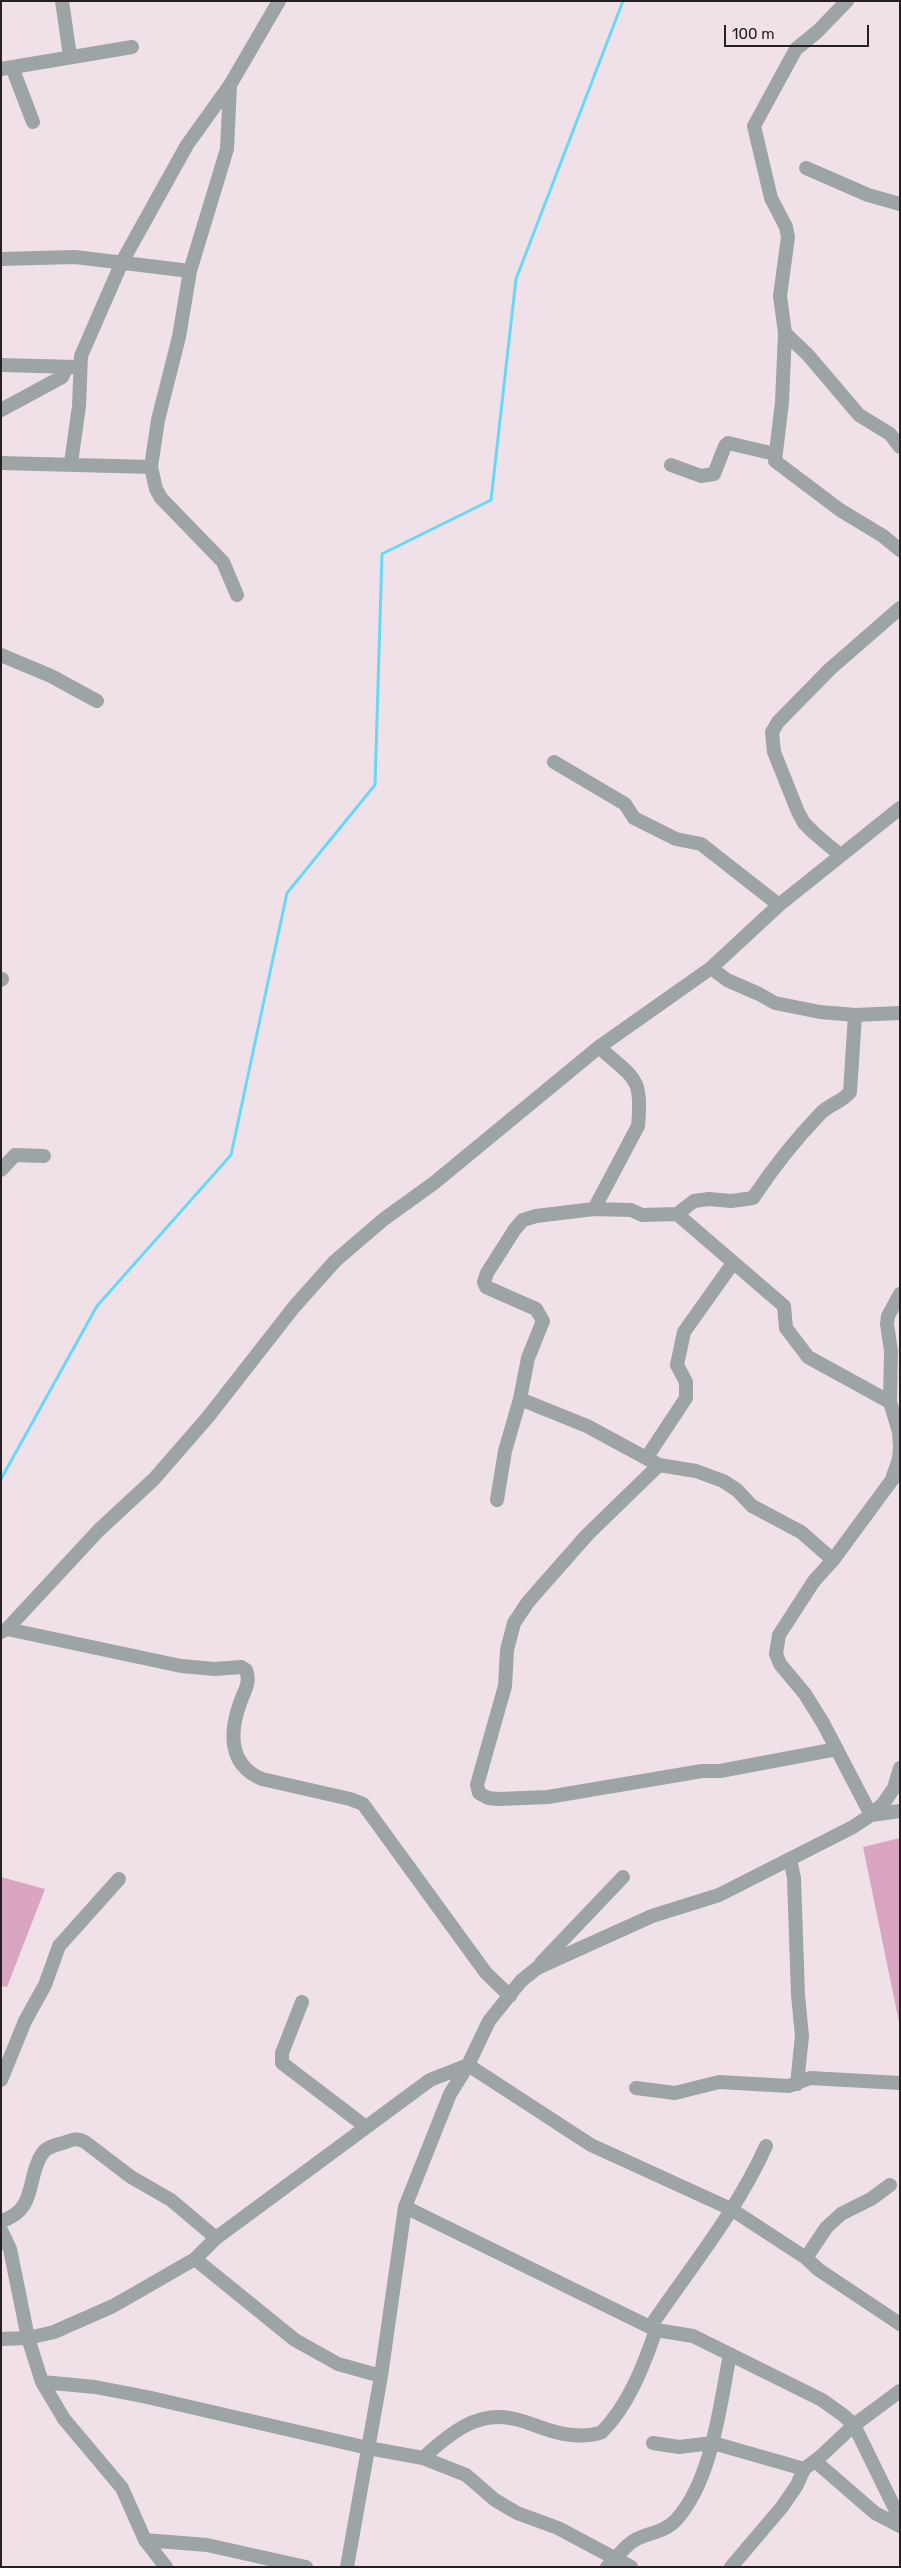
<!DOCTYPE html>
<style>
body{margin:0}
#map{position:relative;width:901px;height:2568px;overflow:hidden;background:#f0e1e8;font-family:Rubik,sans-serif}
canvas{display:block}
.frame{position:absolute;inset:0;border:2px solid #252022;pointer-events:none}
.scale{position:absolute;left:724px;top:25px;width:145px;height:22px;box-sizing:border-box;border:2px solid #252022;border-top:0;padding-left:6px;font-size:15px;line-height:18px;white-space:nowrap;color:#252022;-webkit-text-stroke:4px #f0e1e8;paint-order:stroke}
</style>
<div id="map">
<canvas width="901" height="2568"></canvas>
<div class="frame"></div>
<div class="scale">100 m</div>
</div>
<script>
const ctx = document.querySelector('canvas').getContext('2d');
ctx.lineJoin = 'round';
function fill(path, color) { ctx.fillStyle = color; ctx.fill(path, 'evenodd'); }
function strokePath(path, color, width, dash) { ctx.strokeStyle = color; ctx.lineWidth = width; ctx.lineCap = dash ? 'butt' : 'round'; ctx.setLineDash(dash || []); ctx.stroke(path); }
fill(new Path2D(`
 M900 1838V2027L863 1847Z
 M1 1877 45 1889 7 1987 1 1986Z`), '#daa5c0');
strokePath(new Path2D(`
 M1 1479 97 1306 231 1155 287 893 375 785 382 554 491 500 516 279 623 1`), '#67d9f6', 3);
strokePath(new Path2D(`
 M62 1 70 56
 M847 1 818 31 796 49 754 126 771 198 786 227 788 237 780 296 785 333 782 402 775 461 840 510 883 536 900 550
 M12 67 33 122
 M1 69 132 47
 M230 85 227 149 190 271 179 337 158 420 151 467 156 489 161 498 223 562 237 595
 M806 168 868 195 900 204
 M1 259 75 257 190 271
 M785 333 808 355 859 415 890 434 900 447
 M1 365 76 367
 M1 410 62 377 67 367
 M1 463 151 467
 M71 463 79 406 81 356 122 262 187 145 230 85 279 1
 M671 465 701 476 714 474 725 446 728 443 775 454
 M1 655 51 676 97 701
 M554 762 625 804 634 818 676 839 701 844 779 905
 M840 855 814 833 804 823 798 812 774 752 772 732 778 722 830 669 900 608
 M711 968 727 980 759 994 775 1003 820 1012 855 1015 900 1013
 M1 980 2 979
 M1 1170 15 1155 44 1156
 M594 1209 638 1126C643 1076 634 1079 599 1047
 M677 1214 694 1201 709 1199 731 1201 753 1198C773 1168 795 1140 820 1114 829 1104 841 1103 850 1092L855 1015
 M520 1399 528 1358 543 1321 536 1309 486 1287 484 1282 487 1273 515 1229 523 1220 536 1216 594 1209 631 1210 642 1215 677 1214 784 1306 786 1328 808 1357 890 1402
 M647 1457 686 1398V1382L677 1365 684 1332 733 1263
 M659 1465 587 1535 528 1602 514 1623 507 1650 505 1686 477 1785 479 1793 488 1798 498 1799 548 1797 702 1771H720L837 1749
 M900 1469 833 1560 814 1581 779 1635 776 1654 780 1664 805 1694 823 1723 871 1815 883 1804 894 1788 900 1768
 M893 1476 899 1459 900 1447 899 1432 890 1402 891 1351 887 1324 888 1316 900 1294
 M497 1500 505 1451 520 1399 587 1426 659 1465 696 1471 723 1481 737 1490 752 1506 801 1532 833 1560
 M7 1629 181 1666 215 1669 241 1667 246 1670C251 1683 244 1691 240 1703 229 1734 229 1765 262 1779L350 1799 363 1804 486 1973 510 1996
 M1 1632 7 1629 99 1530 154 1479 208 1417 294 1307 335 1261 384 1219 434 1183 599 1047 711 968 779 905 900 808
 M790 1859 794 1878 798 1995 802 2036 797 2084
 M541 1963 623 1877
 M302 2002 282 2053V2063L366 2127
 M1 2080 25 2021 45 1985 59 1946 119 1879
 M636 2088 675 2093 719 2082 789 2086 810 2078 900 2083
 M405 2207 656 2330 693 2336 822 2400 843 2415 854 2425 900 2519
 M1 2221C38 2210 26 2177 42 2154 46 2146 58 2145 66 2142 73 2139 78 2138 85 2142L131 2177 171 2200 216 2238
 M1 2230 10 2249 28 2338 42 2382 64 2419 122 2488 145 2540 166 2567
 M806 2258 826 2228 841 2214 871 2199 890 2185
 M195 2259 295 2340 338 2364 381 2376
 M650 2327C690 2268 737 2211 766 2146
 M1 2339 28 2338 54 2332 113 2306 195 2259 216 2238 430 2080 468 2065 591 2145 731 2209 806 2258 819 2270 900 2324
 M42 2382 95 2387 147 2397 368 2448 423 2458 466 2475 495 2500 517 2513 558 2528 631 2567
 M653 2443 679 2447 713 2443 804 2469
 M423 2458C449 2434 477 2410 515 2419 532 2423 547 2431 564 2434 576 2436 590 2437 602 2432 629 2404 643 2367 656 2330
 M815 2461 875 2513 900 2526
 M145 2540 207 2545 306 2567
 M347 2567 381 2376 405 2207 450 2094 468 2065 489 2021 521 1981 537 1968 652 1916 719 1895 853 1827 871 1815 900 1811
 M607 2567C616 2559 625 2545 635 2540 648 2533 665 2532 676 2520 712 2481 720 2405 730 2354
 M731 2567 782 2507 797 2485 804 2469 820 2457 854 2425 900 2391`), '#9da4a6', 14);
</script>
